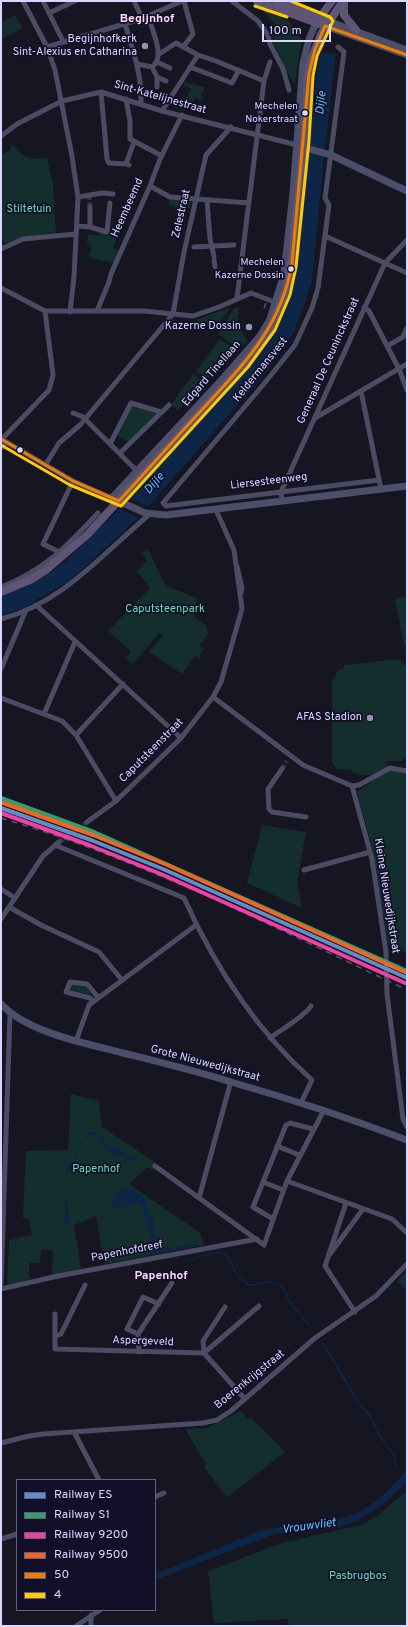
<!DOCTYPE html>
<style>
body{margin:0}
#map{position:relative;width:408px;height:1627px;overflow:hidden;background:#161622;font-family:Overpass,sans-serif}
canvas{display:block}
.frame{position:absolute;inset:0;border:2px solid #d9d7ff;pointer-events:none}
.legend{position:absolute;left:16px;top:1479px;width:140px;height:132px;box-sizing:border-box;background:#121028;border:1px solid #62607e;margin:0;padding:5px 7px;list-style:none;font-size:12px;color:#d9d7ff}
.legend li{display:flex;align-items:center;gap:8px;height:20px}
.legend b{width:20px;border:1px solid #62607e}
.scale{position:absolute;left:262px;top:24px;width:69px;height:18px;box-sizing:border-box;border:2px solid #d9d7ff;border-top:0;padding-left:5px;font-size:12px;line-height:14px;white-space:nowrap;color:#d9d7ff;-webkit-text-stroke:3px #121028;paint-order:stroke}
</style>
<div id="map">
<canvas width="408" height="1627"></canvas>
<div class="frame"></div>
<ul class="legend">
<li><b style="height:5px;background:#608dcc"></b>Railway ES</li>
<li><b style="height:5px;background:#339f6d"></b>Railway S1</li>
<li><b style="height:5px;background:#f240a1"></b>Railway 9200</li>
<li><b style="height:5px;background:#f26522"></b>Railway 9500</li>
<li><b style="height:5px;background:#ef7d00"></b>50</li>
<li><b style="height:5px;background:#fc0"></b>4</li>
</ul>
<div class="scale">100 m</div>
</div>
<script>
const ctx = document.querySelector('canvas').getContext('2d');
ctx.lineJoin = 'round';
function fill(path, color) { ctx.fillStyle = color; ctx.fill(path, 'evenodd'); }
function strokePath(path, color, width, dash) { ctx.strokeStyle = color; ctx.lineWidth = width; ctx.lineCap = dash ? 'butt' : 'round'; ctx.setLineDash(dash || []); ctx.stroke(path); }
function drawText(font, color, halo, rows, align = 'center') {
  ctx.font = font + ' Overpass,sans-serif'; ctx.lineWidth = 3.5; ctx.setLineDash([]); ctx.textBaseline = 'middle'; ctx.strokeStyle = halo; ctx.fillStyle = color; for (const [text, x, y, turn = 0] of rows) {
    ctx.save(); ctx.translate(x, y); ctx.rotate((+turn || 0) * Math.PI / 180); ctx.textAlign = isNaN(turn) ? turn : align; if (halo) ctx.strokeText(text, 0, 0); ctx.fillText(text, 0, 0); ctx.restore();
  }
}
fill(new Path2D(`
 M261 8 290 22 302 40 297 68 295 85C286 75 280 54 272 41L275 35 272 30 276 26Z
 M15 15 23 28 1 39V22Z
 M183 82 205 87 201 94 203 96 201 101 195 97 191 104 185 101 191 88 184 86Z
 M12 144C23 158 29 160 47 158L53 185 56 233 24 237 5 243 1 239V155L10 150Z
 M170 199 191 202 190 208 182 207 179 208 168 205Z
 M99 233 117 237 113 248 119 250 114 263 87 257 88 255H90L91 244 87 243 88 234 99 236Z
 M231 307 214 330 196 320Z
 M234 308H239L237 325 248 342 238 348 218 334Z
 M219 339 235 349 208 379 196 372Z
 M193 374 205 383 202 387 196 384 189 392 194 396 178 410 171 405Z
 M132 405 156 414 129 442 117 435Z
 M148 549 166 586 197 598 194 617 207 626 206 630 209 632 200 646 204 648 199 658 195 656 182 674 149 652 163 635 159 633 133 664 126 659 131 651 108 631 150 588 137 571 147 561 142 553Z
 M407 597V645H404L395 599Z
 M401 659V664L407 666V757L403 758V761H387L386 768C376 773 365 779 352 772V770L337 769 332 762V679H334L338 670 344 668V665Z
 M389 769 407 774V953L388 944 372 846 357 792Z
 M262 825 306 832 297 882 302 908 247 883Z
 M71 984 86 987 91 993 89 995 69 990Z
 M71 1094 99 1101 102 1127 156 1163 153 1170 148 1167 129 1184 200 1233 204 1245 104 1264 96 1216 74 1225 81 1269 52 1275 53 1250H41L40 1263H29V1277L31 1279 7 1285 9 1240 32 1235 29 1219 23 1218 26 1151 68 1150Z
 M407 1271V1291L397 1282Z
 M241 1411 248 1419 250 1417 285 1452 227 1497 204 1467 206 1464 185 1429 207 1428Z
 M407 1491V1626H290L287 1619 214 1623 208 1571 282 1543 361 1525 376 1517Z`), '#132e2d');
fill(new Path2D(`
 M323 1H342L325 148 312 280 305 303 292 336 262 377 137 519 68 582 24 607 1 616V597L45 576 66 561 119 509 249 365C277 331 284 313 295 271L318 62 321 54Z
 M92 1132 101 1135 108 1146 118 1147 122 1152 138 1161V1163L109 1151 96 1135H91L86 1138 68 1173 67 1204 70 1221 65 1226 67 1168 77 1154 86 1134Z
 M126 1188 132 1189 147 1200 145 1203 154 1222 153 1230 159 1250 198 1244V1246L150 1255V1253L155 1251 142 1207 135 1202 121 1208H114L112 1203 118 1192Z
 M407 1471V1482C385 1504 364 1522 333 1528 312 1532 290 1530 269 1536L155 1580V1574L260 1531C292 1522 327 1527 357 1513 377 1504 392 1486 407 1471Z`), '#0d2647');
fill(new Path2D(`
 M323 1H343L337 54 321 53 317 61Z
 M128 498 149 507 140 518 119 509Z`), '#161622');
strokePath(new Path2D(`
 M186 1260 217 1252 226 1254 237 1275 248 1285C255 1286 260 1282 267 1282 290 1284 283 1294 292 1306 298 1312 304 1318 309 1325
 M323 1343 359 1404 369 1414 378 1433 395 1457 396 1466`), '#0d2647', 1.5);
strokePath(new Path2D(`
 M89 195 90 207
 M282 769 287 761
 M59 842 87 822`), '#333343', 5, [5, 2.5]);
strokePath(new Path2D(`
 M23 1 47 47 55 70 72 156 78 197 74 277 70 312
 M43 1 63 41
 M134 1 142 18
 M232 1 258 21 268 35 270 44 283 69 289 90
 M49 13 75 1
 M125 24C133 50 142 75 141 103
 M47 47 141 19 182 1
 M183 47 193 34 184 1
 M338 47 344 52 325 198 329 205 318 288 312 308 295 345 263 385 163 503 166 506 379 480
 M159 54 176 43 198 55 216 61 264 81
 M157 62 170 68
 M137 64 152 67C166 57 152 30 148 16
 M152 67 157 77 166 81
 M190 67 232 83 239 70
 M157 87V77
 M101 92 107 159 109 163 126 164
 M126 99 130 121V139L162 156
 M162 111 198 55
 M1 136 17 124 62 101 101 92 162 111 297 145
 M129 165 126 164 134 142
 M150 186 170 197 249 203
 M78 197 102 193 113 194
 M207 200 210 239 214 256
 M77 226 90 227 107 232 110 203
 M90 227V207
 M325 236 407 273
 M194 247 234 245
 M1 249 23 239 76 234
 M214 260 215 267
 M1 288 45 311H144L193 316 219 307 251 293 277 303
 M237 298 264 81 270 62
 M364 307 369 311 399 369 407 390
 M97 311 109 282 111 274 150 186 160 159 182 115
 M387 346 403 337 407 328
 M361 391 381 489
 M73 413 86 418
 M315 418 407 364
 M85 419 137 471
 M1 439 73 481 112 498
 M1 440 49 390 53 375 45 311
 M110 444 131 403 161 412
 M1 448 7 442
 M120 453 169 405
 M46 464 59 443 80 425 173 314 184 252 206 155 231 127
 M282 501 281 492 385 263 407 240
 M59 552 43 544 73 481
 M237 566 242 588 241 593
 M1 587C45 570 67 546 98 513
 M36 605 181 738
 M1 619C63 603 103 553 150 514
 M1 669 26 610
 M213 697 303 765 352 786 359 785 390 768 407 771
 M1 698 62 721 76 735 116 801
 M44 714 75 642
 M76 735 123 684
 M282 769 268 789 269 809 272 812 306 817
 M352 786 372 859 386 952 387 994 403 1119 407 1127
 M87 822 116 801 181 738 213 697 221 682 242 609 234 550 216 510
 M55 845 184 898C215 967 256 1030 312 1080L301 1103
 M304 870 370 852
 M1 889 15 898
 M9 907 41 925 99 952 122 980
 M1 919 43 856 59 842
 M93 1001 90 998 66 992 70 982 87 984 98 997
 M270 1038C281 1030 305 1016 311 1006
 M76 1041 89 1005 196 925
 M277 1146 299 1155
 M155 1166 264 1245 287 1181 324 1110
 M287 1181 392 1219 407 1233
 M263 1182 283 1190
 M199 1198 231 1081
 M346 1203 325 1266 355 1312
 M273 1219 253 1207 286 1125 290 1123 313 1129
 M330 1254 363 1209
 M1 1284 10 1014
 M1 1289 58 1276 257 1239
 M55 1314V1349L204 1353 245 1399
 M138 1334 127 1329 143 1297 159 1304
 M55 1336 61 1334 85 1285
 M139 1352 138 1334 172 1283
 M204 1353 259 1306
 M204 1353 203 1341 225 1307
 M74 1432 99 1480
 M1 1443 29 1436 43 1434 203 1423 217 1420 231 1411 315 1338 376 1296 407 1264
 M155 1497 164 1493
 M1 1539 17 1534
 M76 1626 100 1610
 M91 1626V1615`), '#4b4b63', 5);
strokePath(new Path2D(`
 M328 21 407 50
 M316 23 309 39 303 63 293 193 284 274 270 319 260 336 217 385 112 498 145 513 166 515 407 486
 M325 26 407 55
 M299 146 331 155 407 191
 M1 1004C28 1033 85 1043 123 1053 159 1062 196 1071 231 1082 291 1099 349 1118 407 1140`), '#4d4e69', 7);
strokePath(new Path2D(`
 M257 1 325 26
 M277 1 328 21
 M344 1V15L356 30
 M318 20 332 1
 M1 592 32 579 46 570 88 534 244 364 270 328 285 293 291 266 304 140 308 75 311 60 321 34 343 1`), '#5e5574', 8);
strokePath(new Path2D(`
 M264 308 266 303
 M1 818C142 860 274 927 407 990`), '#435c6c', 1.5, [6, 5]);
strokePath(new Path2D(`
 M1 439 73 481 119 501C146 472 172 442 199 413 242 366 281 329 292 263L309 73 315 49 325 26 407 55`), '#ef7d00', 3);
strokePath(new Path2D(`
 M255 6 287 17
 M1 445 70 485 121 506 248 367 275 330 290 295 296 267 309 141 313 76 317 56 333 21 330 17 291 1`), '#fc0', 3);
strokePath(new Path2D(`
 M1 808 91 840 163 869 407 978`), '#608dcc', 4);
strokePath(new Path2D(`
 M1 798 94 832 407 971`), '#339f6d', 4);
strokePath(new Path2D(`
 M1 813 89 845 161 874 405 983`), '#f240a1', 4);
strokePath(new Path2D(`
 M3 803 93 835 165 864 407 973`), '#f26522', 4);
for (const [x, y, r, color] of [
 [145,46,4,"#9593b2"],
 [305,113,3.5,"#d9d7ff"],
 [291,269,3.5,"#d9d7ff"],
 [249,327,4,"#9593b2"],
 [20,450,3.5,"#d9d7ff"],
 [370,718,4,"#9593b2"]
]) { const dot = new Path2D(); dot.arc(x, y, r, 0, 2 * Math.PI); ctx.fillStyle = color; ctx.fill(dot); strokePath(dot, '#121028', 1.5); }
drawText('10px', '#d9d7ff', '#121028', [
 ["Mechelen",298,107],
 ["Nokerstraat",298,120],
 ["Mechelen",284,263],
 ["Kazerne Dossin",284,276]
], 'right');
drawText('11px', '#d9d7ff', '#121028', [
 ["Begijnhofkerk",137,40],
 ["Sint-Alexius en Catharina",137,53],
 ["Kazerne Dossin",241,327],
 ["AFAS Stadion",362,718]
], 'right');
drawText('11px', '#d9d7ff', '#121028', [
 ["Sint-Katelijnestraat",160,98,16],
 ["Heembeemd",128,208,-66],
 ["Zelestraat",182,214,-77],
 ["Generaal De Ceuninckstraat",329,361,-66],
 ["Keldermansvest",261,370,-51],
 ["Edgard Tinellaan",212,374,-49],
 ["Liersesteenweg",269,482,-7],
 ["Caputsteenstraat",152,751,-45],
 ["Kleine Nieuwedijkstraat",386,896,81],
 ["Grote Nieuwedijkstraat",205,1064,15],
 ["Papenhofdreef",127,1252,-11],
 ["Aspergeveld",143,1342,2],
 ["Boerenkrijgstraat",250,1380,-39]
]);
drawText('11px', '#62e1b8', '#121028', [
 ["Stiltetuin",29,210],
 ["Caputsteenpark",165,610],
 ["Papenhof",96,1170],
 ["Pasbrugbos",358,1577]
]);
drawText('bold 12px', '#ffd9f4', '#121028', [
 ["Begijnhof",147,20],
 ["Papenhof",161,1277]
]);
drawText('italic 12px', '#65c2ff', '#121028', [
 ["Dijle",322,103,-84],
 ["Dijle",155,484,-49],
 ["Vrouwvliet",309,1527,-8]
]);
</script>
